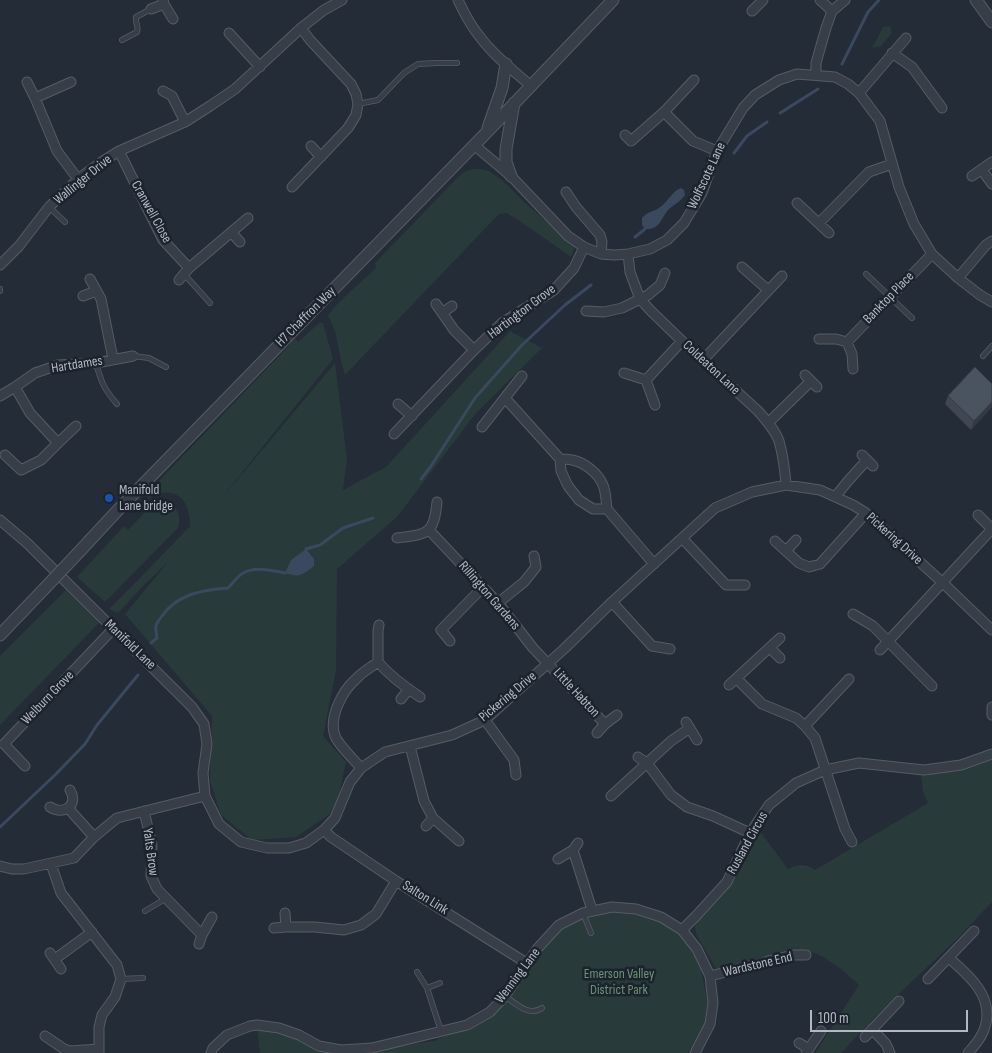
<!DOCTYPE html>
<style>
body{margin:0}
#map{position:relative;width:992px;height:1053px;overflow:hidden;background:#242c37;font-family:"Sofia Sans Condensed",sans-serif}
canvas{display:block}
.scale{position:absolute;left:810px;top:1010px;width:158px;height:22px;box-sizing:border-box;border:2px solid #b2b9c4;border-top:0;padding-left:6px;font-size:15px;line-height:18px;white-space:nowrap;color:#b2b9c4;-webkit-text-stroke:4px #1c232c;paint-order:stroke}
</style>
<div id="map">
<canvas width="992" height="1053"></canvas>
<div class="scale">100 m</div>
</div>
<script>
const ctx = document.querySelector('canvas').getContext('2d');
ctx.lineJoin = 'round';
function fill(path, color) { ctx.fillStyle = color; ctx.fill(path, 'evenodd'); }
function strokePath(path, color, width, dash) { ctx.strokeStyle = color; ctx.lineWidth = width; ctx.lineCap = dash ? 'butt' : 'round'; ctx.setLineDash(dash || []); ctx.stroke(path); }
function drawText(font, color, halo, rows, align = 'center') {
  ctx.font = font + ' "Sofia Sans Condensed",sans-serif'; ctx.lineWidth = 5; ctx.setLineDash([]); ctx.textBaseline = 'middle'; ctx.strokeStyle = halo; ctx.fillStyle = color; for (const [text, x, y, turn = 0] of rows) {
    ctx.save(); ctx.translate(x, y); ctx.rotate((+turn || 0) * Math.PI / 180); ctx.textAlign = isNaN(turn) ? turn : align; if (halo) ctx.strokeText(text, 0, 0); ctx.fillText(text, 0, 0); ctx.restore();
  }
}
fill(new Path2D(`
 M890 26 892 33 881 46 872 48 883 27Z
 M474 169H480L489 171 503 181 523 201 575 246 571 257 517 219 506 213 499 214 345 375 342 365 335 331 328 315 339 302 376 268 375 263 459 176 466 171Z
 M319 323H323L333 359 221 499 335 363 347 459 343 490 386 467 510 331 542 348 476 413 397 517 337 569 336 670 323 736 346 762 336 810 296 837 252 840 221 815 210 781 212 716 125 614 168 562 145 584 118 613 109 609 137 581 190 526C190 508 183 490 163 493 157 494 152 497 147 499L159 481 283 352 295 338 298 342Z
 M161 502 171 503C179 512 181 516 178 528L105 602 77 577 124 526 128 530 149 508Z
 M66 590 99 623 0 725V656Z
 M992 759V902L957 939 887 1005 841 1053H815L859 985 841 969 825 958 812 952 798 950 723 970H719L715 967 696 934 695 927 697 923C715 904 732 886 744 863 749 852 752 840 759 830L788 869C798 864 805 863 815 870L928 803 923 792 921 774C947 772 968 768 992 759Z
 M613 910 661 917 697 949 710 1015 688 1053H337L435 1041 496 1006 559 925Z
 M257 1025 299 1035 332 1053H260Z`), '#283a3a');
fill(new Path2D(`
 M681 188 684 190 685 195C681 201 675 204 669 209 661 217 661 230 645 229L642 225V218C649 210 652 213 659 208 668 202 672 191 681 188Z
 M306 549 314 559V566C302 575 300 578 285 573L291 560Z`), '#3a495e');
strokePath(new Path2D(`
 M842 64 868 12 879 0
 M780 113 818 89
 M734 153 747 136 767 122
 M635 237 645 229
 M421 479 431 466 475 398 522 345 565 305 591 285
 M306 549 320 545 343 528 373 518
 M151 643 157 638C157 635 155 629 156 626 156 623 160 619 162 616 177 594 203 590 228 588 232 584 235 580 239 576 251 565 270 570 285 573
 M0 827 55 775 85 744 97 725 138 675`), '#3a495e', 3);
const service = new Path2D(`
 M122 40 137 32C139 26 135 23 136 17L151 9
 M358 104 378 100 404 73 418 64 437 63H457
 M49 207 65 222
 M184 274 210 303
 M866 274 912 318
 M0 289V291
 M133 356 149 358 166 367
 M983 356 992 346
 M96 363C101 382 104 389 117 404
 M145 911 165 899
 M583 913 591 933
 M417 972 427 988 441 1031
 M121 979 143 978
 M427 988 440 983
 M505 996C516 1004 529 1017 542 1008`);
const minor = new Path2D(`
 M163 0 164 4 173 19
 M458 0C464 13 471 26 480 37 494 56 514 71 531 86
 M820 0 832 11
 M151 9 164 4
 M752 11 763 0
 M229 33 260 67
 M892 53 912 67 942 108
 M816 75V63L826 28 832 11 845 0
 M27 82 35 98 57 151 78 179
 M163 91 172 96 185 122
 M859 93 906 38
 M35 98 71 82
 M664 112 693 141 717 151
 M625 135 631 141 664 112 694 80
 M474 145 511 176 568 236 584 247 601 254 614 255 628 254 650 249 667 240 684 223 702 193 717 151 743 108 755 95 779 80 797 74 835 77 848 84 859 93 880 121 899 187 914 224 932 254 958 278 980 295 992 302
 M311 146 321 157
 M119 151 163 240 189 268
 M982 170 992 184
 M972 176 992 162
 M292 187 348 128 356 115 358 104 356 94 351 84 310 40 301 28
 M566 192 576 207 600 235 602 242 601 254
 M797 203 829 233
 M819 223 869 172 892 164
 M231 232 240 242
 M628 254 630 272 640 299 651 311 682 341 758 411C766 420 775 430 779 441 783 455 785 471 786 485
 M0 265 19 246 49 207 78 179 103 161 119 151 185 122 210 106 235 89 301 28 324 10 342 0
 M742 267 768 290
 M958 278 986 245 992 241
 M90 279 101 299 113 359
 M179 280 189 268 248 218
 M83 296 96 291
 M436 304 454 330 474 350
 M586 311 604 312 622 308 648 295 660 285 665 273
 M442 313 452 306
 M819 339H836L847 342 852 354 853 369
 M847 342 932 254
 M703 360 782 276
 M624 373 646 380 655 405
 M805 375 817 387
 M646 380 682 341
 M15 387 35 373 58 365 96 363 133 356
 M0 396 15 387 30 413 58 443 76 426
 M505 398 560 459 561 471 568 486 579 500 593 509H607L654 564
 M398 404 412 416
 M768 423 811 381
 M482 427 522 376
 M394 434 474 350 502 323 554 290 574 268 584 247
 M5 455 21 470 41 460 58 443
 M862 455 873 466
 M560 459C564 459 568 459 572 460 584 462 598 473 603 485 606 492 606 501 607 509
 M835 497 848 481 867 460
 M978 515 992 529
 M0 520 27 543 192 707 204 724 207 744 203 773 205 796 219 824 241 842 267 848H289L306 843 324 830 335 818 350 782 361 768 385 752 452 735 485 720 565 648 612 602 715 508 752 492 786 485 820 490 853 505 866 513 943 583 992 630
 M429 530 498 603 533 648 605 724
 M397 538C427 534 434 535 437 502
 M682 538 726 585H745
 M775 541 799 563 809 567 820 564 866 513
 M786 551 796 540
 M612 602 652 646 670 649
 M498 603 524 582 536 567 534 556
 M853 614 873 626 932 686
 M450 641 441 630 483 587
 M770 648 780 658
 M880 650 992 529
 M378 662V631L379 625
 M737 679 762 704 796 718 805 726 815 738 845 829 852 842
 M729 685 780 638
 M401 699 409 689
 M992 707V715
 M485 720 514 760 516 775
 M686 722 697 740
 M805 726 849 679
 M597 733 605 724 617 715
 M410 746 424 801 433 818 459 841
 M638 757 647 763 671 795 687 807 713 816 750 833
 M25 766 4 744 113 629
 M361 768C354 760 340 746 336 738 327 720 342 691 356 679 362 672 370 668 378 662 390 676 405 687 420 697
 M611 796 671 741 690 728
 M50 807C64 816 79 805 70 790
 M68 808 94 837
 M144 811 152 845 151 876 157 889 202 935
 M426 826 433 818
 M324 830 331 837 396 881 528 964
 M573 850 592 910
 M558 859 573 850 578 843
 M51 864 61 893 117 965 121 979 115 997 102 1015 99 1027V1053
 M0 866 12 869H24L74 858 94 837 117 818 205 796
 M285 913 286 927
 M274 928 286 927H315L344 930 361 925 376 914 396 881
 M682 930 696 916 727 882 750 833 769 805 796 783 825 770 859 763 924 770 961 765 992 754
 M199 944 202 935 212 917
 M50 953 61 969
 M949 958C968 975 992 994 986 1023 985 1027 984 1031 982 1034 979 1041 973 1047 968 1053
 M55 959 92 932
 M710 976 750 966 759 965 768 961 793 955H806
 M928 979 974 931
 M872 1029 886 1044 890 1053
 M45 1036 64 1049 70 1051 99 1049
 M865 1037 899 1001
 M799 1043 809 1049
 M211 1053 213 1048 227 1035 250 1026 257 1025 279 1028 299 1035 319 1046 341 1050 372 1048 467 1025 490 1012 505 996 537 949 559 925 583 913 612 907 636 909 661 917 682 930 697 949 710 976 713 1003 710 1024 695 1053
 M806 1053 821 1031`);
const tertiary = new Path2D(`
 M976 0 992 22
 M488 128 502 88 506 64
 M511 176 506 162V149L514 103
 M79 552 117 511 487 132 613 0
 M0 635 44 589`);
strokePath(service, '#555c65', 6);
strokePath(minor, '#555c65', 11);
strokePath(tertiary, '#555c65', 13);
strokePath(service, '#373e47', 4.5);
strokePath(minor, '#373e47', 9);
strokePath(tertiary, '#373e47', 11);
const tertiaryBridge = new Path2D(`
 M44 589 79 552`);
strokePath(tertiaryBridge, '#555c65', 13, []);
strokePath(tertiaryBridge, '#373e47', 11);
fill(new Path2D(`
 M992 384V407L971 430 945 404 948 396Z`), '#404753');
fill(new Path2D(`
 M992 402V407L971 430 974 421Z`), '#343a43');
const building = new Path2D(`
 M975 367 992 384V402L974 421 948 396Z`);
fill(building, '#4a5360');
strokePath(building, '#343a43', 1);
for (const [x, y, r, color] of [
 [109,498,5,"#1a4fb4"]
]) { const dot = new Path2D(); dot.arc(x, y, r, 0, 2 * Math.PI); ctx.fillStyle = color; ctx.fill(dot); strokePath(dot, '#1c232c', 2); }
drawText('14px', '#b2b9c4', '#1c232c', [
 ["Wolfscote Lane",707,176,-65],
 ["Wallinger Drive",83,180,-39],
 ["Cranwell Close",151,212,61],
 ["Banktop Place",889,298,-46],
 ["Hartington Grove",522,312,-37],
 ["H7 Chaffron Way",306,317,-45],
 ["Hartdames",77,365,-9],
 ["Coldeaton Lane",711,368,43],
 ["Pickering Drive",894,539,42],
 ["Rillington Gardens",489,596,49],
 ["Manifold Lane",130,645,44],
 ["Little Habton",576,693,47],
 ["Pickering Drive",508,697,-40],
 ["Welburn Grove",48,698,-46],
 ["Rusland Circus",748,843,-61],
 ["Yalts Brow",150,852,82],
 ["Salton Link",425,898,32],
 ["Wardstone End",758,965,-13],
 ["Wenning Lane",518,976,-53]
]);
drawText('14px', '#b2b9c4', '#1c232c', [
 ["Manifold",119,490],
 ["Lane bridge",119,506]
], 'left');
drawText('14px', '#6b9274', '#1c232c', [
 ["Emerson Valley",619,974],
 ["District Park",619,990]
]);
</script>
